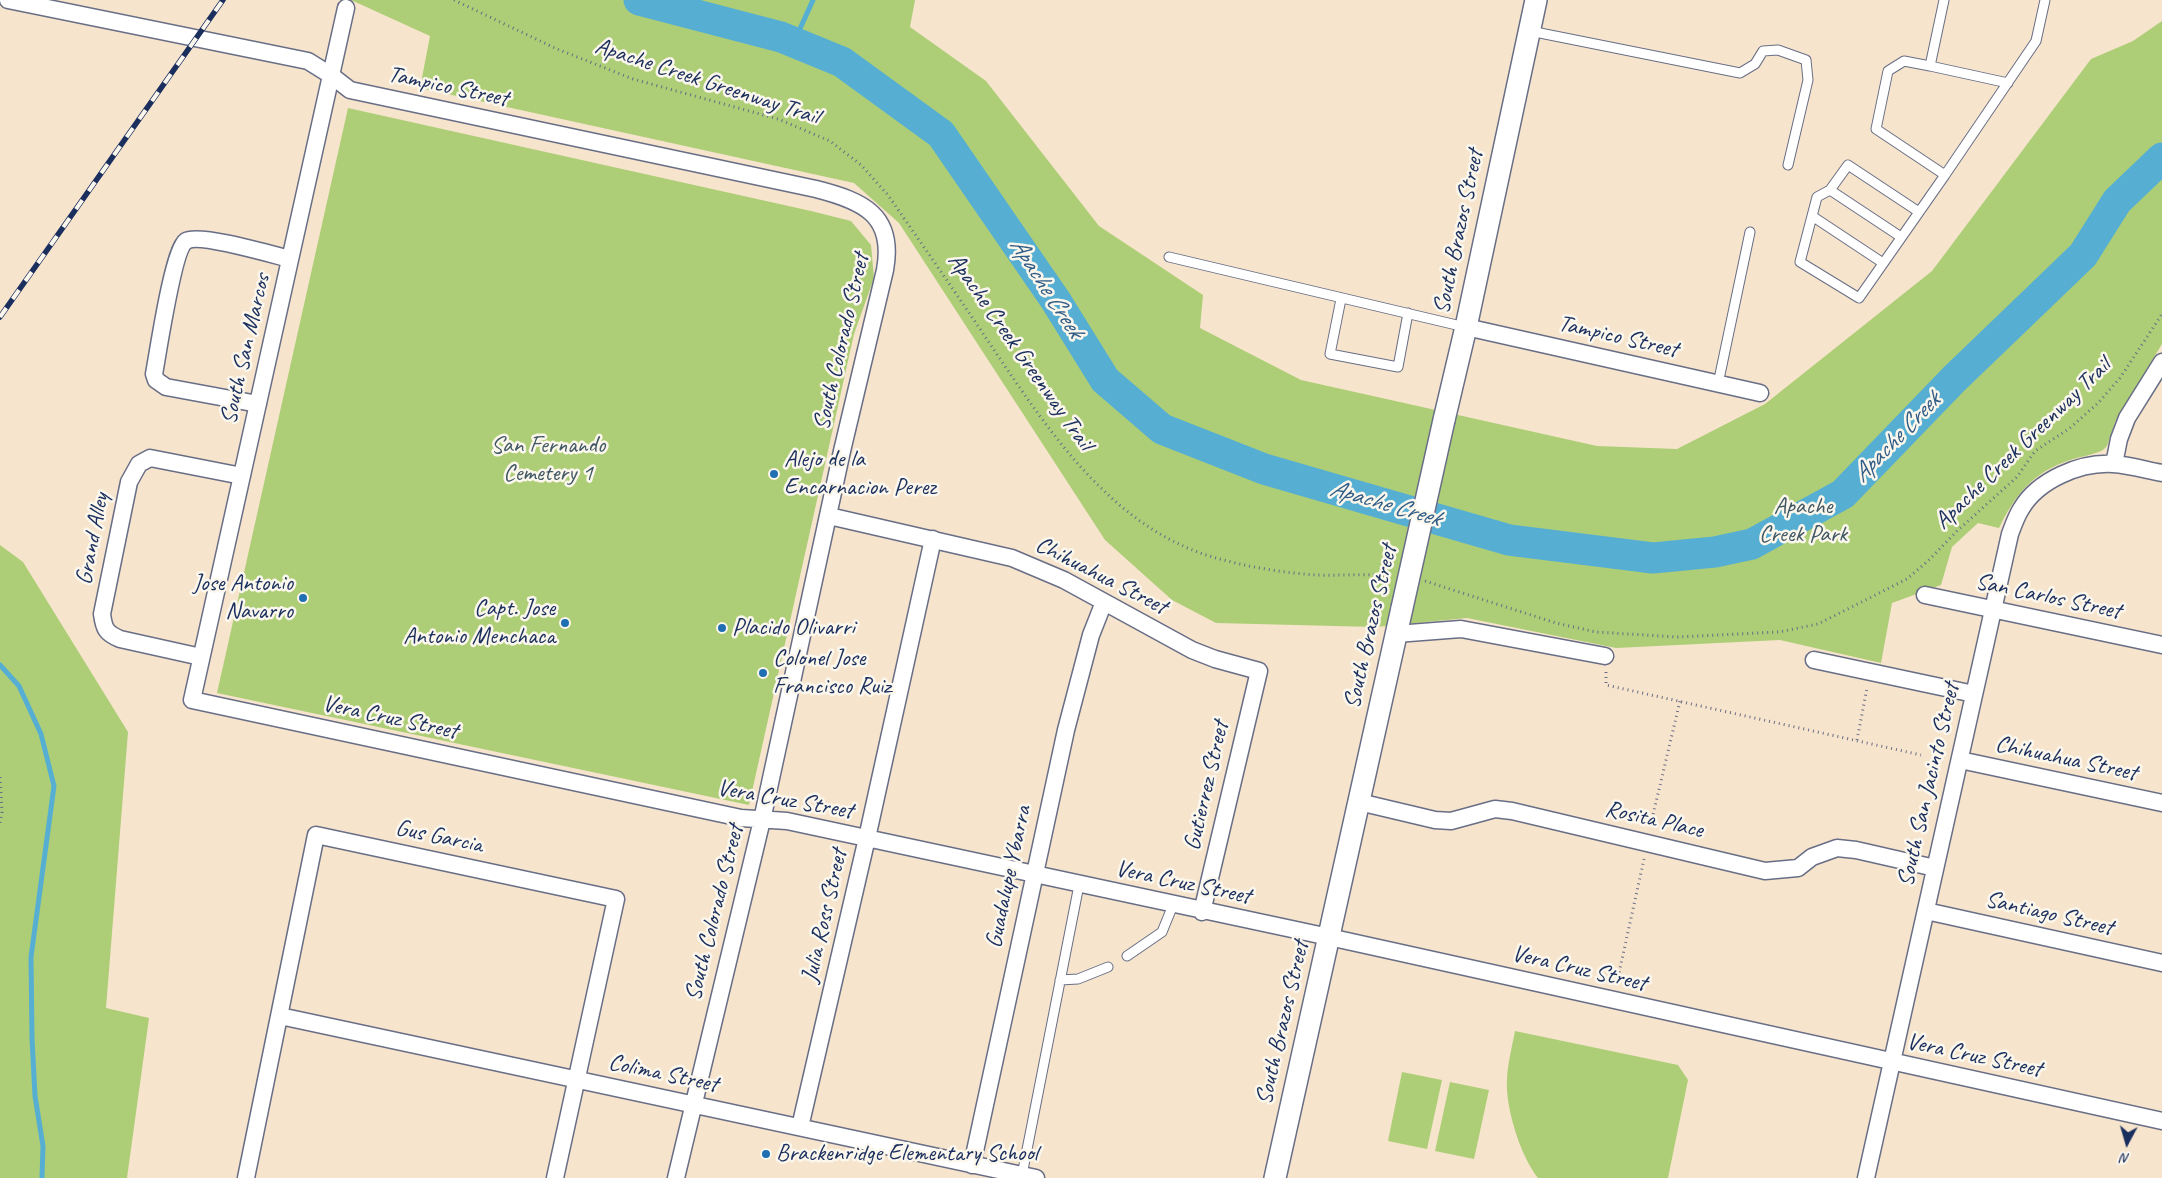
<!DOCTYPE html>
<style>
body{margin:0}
#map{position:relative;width:2162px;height:1178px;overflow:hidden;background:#f7e4cd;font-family:Caveat,sans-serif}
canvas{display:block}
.north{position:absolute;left:2102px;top:1118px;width:50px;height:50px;-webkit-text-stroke:4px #fbf7ec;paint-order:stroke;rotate:186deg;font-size:14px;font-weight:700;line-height:20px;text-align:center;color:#1b2f5e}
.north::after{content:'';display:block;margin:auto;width:18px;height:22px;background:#1b2f5e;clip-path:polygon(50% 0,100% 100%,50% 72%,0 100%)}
</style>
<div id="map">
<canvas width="2162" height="1178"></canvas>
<div class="north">N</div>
</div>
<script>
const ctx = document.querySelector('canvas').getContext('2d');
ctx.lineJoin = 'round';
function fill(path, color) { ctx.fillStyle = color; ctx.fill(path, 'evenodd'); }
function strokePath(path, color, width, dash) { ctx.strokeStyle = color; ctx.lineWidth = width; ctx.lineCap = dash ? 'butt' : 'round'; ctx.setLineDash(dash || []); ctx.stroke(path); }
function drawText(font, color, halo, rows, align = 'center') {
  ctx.font = font + ' Caveat,sans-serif'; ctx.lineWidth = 5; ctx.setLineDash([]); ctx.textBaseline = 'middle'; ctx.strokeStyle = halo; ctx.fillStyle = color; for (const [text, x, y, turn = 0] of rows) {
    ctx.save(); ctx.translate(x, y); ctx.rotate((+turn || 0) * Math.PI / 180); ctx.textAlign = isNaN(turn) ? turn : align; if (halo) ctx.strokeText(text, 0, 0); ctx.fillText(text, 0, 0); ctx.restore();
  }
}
fill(new Path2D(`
 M351 0H915L910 27 986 81 1099 226 1203 295 1200 328 1301 380 1597 446 1677 449 1765 404 1932 271 2091 59 2133 41 2162 21V344L2115 422 2107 446 2103 450C2094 455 2081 456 2070 460 2033 472 2015 495 1999 528L1978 523 1952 547 1941 585 1892 603 1881 663 1780 640 1616 648 1467 618 1375 627 1216 623 1172 600 1105 540 899 223 854 183 420 88 430 36Z
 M348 108 811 211 851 221 871 245 874 278 854 334 749 805 217 693Z
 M0 545 23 562 128 732 106 1008 149 1018 127 1178H0Z
 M1515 1031 1678 1065 1688 1080 1668 1178H1538C1520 1155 1505 1107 1507 1078 1508 1062 1512 1047 1515 1031Z
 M1402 1072 1442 1080 1427 1149 1388 1141Z
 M1450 1082 1489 1090 1474 1159 1435 1151Z`), '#adce76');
strokePath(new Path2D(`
 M794 42 813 0
 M0 665 19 686 41 734 54 786 31 957 32 1038 35 1096 43 1146 42 1178`), '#56afd3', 5);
strokePath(new Path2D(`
 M639 0 781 37 842 62 941 134 1056 301 1105 380 1162 429 1264 469 1509 540 1653 558 1715 552 1752 544 1843 494 1954 379 2083 255 2117 201 2162 158`), '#56afd3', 31);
const service = new Path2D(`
 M1944 0 1930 66 1904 61 1888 71 1876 129 1945 175 2036 41 2045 0
 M1530 31 1740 73 1755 64 1763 51 1778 50 1806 60 1808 80 1788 165
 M1930 66 2008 83
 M1830 190 1901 237
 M1919 212 1848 165 1830 190 1817 197 1800 262 1859 298 1945 175
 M1812 216 1883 263
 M1169 257 1465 327
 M1341 299 1330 354 1398 367 1408 313
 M1718 384 1750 232
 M1127 956 1162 932 1173 905
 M1060 980 1078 979 1108 967
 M1022 1175 1079 885`);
const minor = new Path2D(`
 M8 0 308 61 332 76 350 90 816 189C863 201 895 215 885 270L842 451 762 820 676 1178
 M346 8 192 700 741 818 787 821 1329 937 2162 1121
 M1466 327 1760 393
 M258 404 166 387 156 380 154 374C158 353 173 250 186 241 199 233 274 255 290 259
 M2114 464 2119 439 2127 418 2162 362
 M829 516 1012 558 1064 580 1192 650 1215 659 1259 671 1202 912
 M1925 595 2162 645
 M1396 634 1461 629 1605 656
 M201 657 120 639C106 633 104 629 102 614L129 482 139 464 150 458 242 476
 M1814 660 1974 694
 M1960 760 2162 803
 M1359 802 1435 820 1451 821 1495 809 1512 811 1765 871 1798 868 1812 857 1837 848 1856 850 1935 868
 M1926 911 2162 963
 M280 1016 1036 1178
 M800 1127 867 838 933 539
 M972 1165 1066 730 1091 635 1104 602
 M246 1178 316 835 616 899 555 1178
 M1866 1178 2010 534C2013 526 2016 517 2021 509 2038 480 2080 462 2113 464 2129 465 2146 470 2162 473`);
const tertiary = new Path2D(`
 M1444 420 1466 327 1536 0
 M1275 1178 1402 608`);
strokePath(service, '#686e85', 11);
strokePath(minor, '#686e85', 19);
strokePath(tertiary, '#686e85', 24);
strokePath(new Path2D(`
 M454 0 557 49 633 79 778 119 830 141 861 165 888 195C921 243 954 290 986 338 1045 425 1109 528 1216 558 1248 567 1284 573 1317 575 1342 576 1367 573 1392 576
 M1425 581 1556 623 1596 632 1677 637 1779 632 1818 624 1907 579 1928 561 1957 531 2017 477 2035 451 2070 428 2098 403 2120 378 2162 314
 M1606 672V685L1921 755
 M1857 740 1867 688
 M0 777 2 812 0 823
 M1652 819 1680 701
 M1617 982 1644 859`), '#686e85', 3, [1, 4]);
strokePath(service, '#fff', 9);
strokePath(minor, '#fff', 16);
strokePath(tertiary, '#fff', 21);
const rail = new Path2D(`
 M0 317 223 0`);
strokePath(rail, '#1b2f5e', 5.5);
strokePath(rail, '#fbf7ec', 4, [11]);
const tertiaryBridge = new Path2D(`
 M1402 608 1444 420`);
strokePath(tertiaryBridge, '#686e85', 24, []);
strokePath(tertiaryBridge, '#fff', 21);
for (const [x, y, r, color] of [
 [774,474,5,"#1f6fb2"],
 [303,598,5,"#1f6fb2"],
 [565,623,5,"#1f6fb2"],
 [722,628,5,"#1f6fb2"],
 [763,673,5,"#1f6fb2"],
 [766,1154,5,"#1f6fb2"]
]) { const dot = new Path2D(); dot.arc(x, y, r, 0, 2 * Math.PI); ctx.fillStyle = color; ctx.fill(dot); strokePath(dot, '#fbf7ec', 2); }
drawText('24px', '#1b2f5e', '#fbf7ec', [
 ["Apache Creek Greenway Trail",707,82,18],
 ["Tampico Street",448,87,12],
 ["South Brazos Street",1459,232,-78],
 ["Tampico Street",1618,337,13],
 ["South Colorado Street",842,342,-77],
 ["South San Marcos",246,349,-77],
 ["Apache Creek Greenway Trail",1020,352,55],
 ["Apache Creek Greenway Trail",2023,444,-44],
 ["Grand Alley",93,539,-79],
 ["Chihuahua Street",1101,576,27],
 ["San Carlos Street",2048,597,12],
 ["South Brazos Street",1371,627,-77],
 ["Vera Cruz Street",390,718,12],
 ["Chihuahua Street",2066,759,12],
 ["South San Jacinto Street",1929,785,-77],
 ["Gutierrez Street",1207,786,-77],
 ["Vera Cruz Street",785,800,10],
 ["Rosita Place",1654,820,13],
 ["Gus Garcia",439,837,12],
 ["Guadalupe Ybarra",1009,877,-78],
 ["Vera Cruz Street",1183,883,12],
 ["South Colorado Street",715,913,-76],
 ["Santiago Street",2049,914,13],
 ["Julia Ross Street",825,916,-77],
 ["Vera Cruz Street",1579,969,13],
 ["South Brazos Street",1283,1023,-77],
 ["Vera Cruz Street",1974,1056,12],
 ["Colima Street",663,1074,12]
]);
drawText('24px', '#405764', '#fbf7ec', [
 ["San Fernando",548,446],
 ["Cemetery 1",548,474],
 ["Apache",1803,507],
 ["Creek Park",1803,535]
]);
drawText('24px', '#1b2f5e', '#fbf7ec', [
 ["Alejo de la",784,460],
 ["Encarnacion Perez",784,488],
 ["Jose Antonio",293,584,"right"],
 ["Navarro",293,612,"right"],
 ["Capt. Jose",555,609,"right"],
 ["Antonio Menchaca",555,637,"right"],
 ["Placido Olivarri",732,628],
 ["Colonel Jose",773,659],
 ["Francisco Ruiz",773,687],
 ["Brackenridge Elementary School",776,1154]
], 'left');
drawText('italic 25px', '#305c87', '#fbf7ec', [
 ["Apache Creek",1046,288,57],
 ["Apache Creek",1897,438,-46],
 ["Apache Creek",1385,504,16]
]);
</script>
